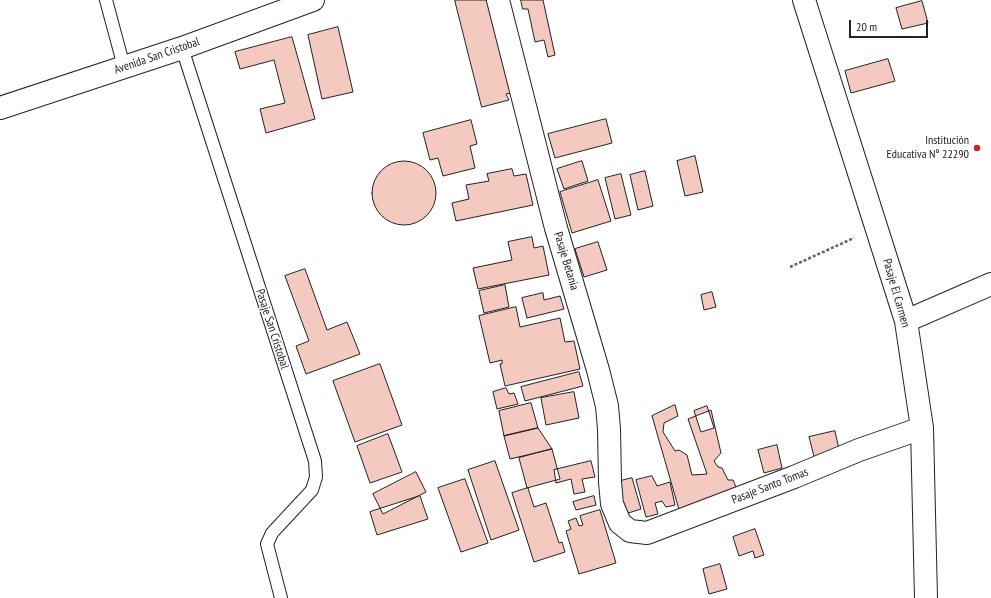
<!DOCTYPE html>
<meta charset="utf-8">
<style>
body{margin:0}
#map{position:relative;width:991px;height:598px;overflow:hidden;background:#fff;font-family:"PT Sans Narrow",sans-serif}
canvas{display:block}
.scale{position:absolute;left:849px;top:20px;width:79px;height:18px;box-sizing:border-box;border:2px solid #222;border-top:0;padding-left:5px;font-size:12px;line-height:14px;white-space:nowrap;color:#222;-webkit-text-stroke:3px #fff;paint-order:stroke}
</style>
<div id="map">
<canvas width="991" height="598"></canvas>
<div class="scale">20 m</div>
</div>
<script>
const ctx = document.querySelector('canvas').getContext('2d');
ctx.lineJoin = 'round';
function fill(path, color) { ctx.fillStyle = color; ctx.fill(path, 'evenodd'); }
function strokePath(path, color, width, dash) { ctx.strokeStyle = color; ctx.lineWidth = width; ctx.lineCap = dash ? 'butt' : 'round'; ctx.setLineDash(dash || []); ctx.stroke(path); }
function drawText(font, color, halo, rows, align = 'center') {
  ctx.font = font + ' "PT Sans Narrow",sans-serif'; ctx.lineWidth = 3; ctx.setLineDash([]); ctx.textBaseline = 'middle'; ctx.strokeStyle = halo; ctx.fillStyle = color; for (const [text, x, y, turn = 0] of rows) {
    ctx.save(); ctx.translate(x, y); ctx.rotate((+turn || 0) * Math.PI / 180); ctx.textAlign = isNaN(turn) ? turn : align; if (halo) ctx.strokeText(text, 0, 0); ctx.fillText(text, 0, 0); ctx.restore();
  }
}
const building = new Path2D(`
 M455 0H487L511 93 506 94 509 100 482 107Z
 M521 0H543L555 55 548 57 544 40 535 42 528 9H523Z
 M922 1 928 23 902 29 896 8Z
 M338 27 353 92 322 99 308 35Z
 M292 37 315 119 266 133 260 109 285 103 274 60 240 69 235 52Z
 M888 59 895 81 851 93 845 71Z
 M606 119 612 143 555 158 548 134Z
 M471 120 477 144 470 146 475 168 443 176 438 158 430 160 423 133Z
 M695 156 703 192 685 196 677 161Z
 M582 161 588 181 564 189 557 169Z
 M372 193a32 32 0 1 1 64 0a32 32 0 1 1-64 0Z
 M512 169 514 176 526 174 533 205 456 221 452 203 469 199 466 185 489 181 487 174Z
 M645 171 653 206 638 210 630 175Z
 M621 174 631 215 615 219 605 178Z
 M598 180 611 221 572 233 560 192Z
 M532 237 534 248 543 246 549 275 478 289 473 268 512 260 508 242Z
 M598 242 607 270 584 277 575 249Z
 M305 269 327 330 347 322 360 354 306 374 296 346 309 341 285 276Z
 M505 285 509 307 484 313 479 291Z
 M712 292 716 307 704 310 701 295Z
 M543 293 544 300 560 296 564 309 527 318 522 298Z
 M516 307 520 327 560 318 565 342 574 341 580 369 505 386 500 364H502V360L490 363 479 316Z
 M380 364 402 425 355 442 333 381Z
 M579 372 583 386 525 401 521 387Z
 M506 388 509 394 514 393 518 404 497 409 493 392Z
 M574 392 579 418 546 425 541 398Z
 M531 403 538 428 504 436 499 411Z
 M675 405 678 416 664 423 663 432 675 451 679 450 687 455 692 475 707 474 688 419 711 410 721 453 714 461 718 467 722 468 728 480H733L738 492 680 513 652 416Z
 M707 406 714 428 701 432 694 411Z
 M538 428 552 449 510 459 504 436Z
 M835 431 840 454 815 460 809 437Z
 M388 434 402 472 370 483 357 446Z
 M777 445 782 468 764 473 758 450Z
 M552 449 560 479 527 488 519 458Z
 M495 461 519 530 491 540 468 470Z
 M591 461 595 477 582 479 585 492 574 494 571 479 556 483 554 470Z
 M416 472 426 492 383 514 373 494Z
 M652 476 657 486 670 482 675 505 666 507 662 501 655 503 658 514 646 517 636 480Z
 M632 478 641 509 622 515 613 483Z
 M465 479 488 543 461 552 438 488Z
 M528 488 534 507 546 503 559 543 562 542 565 552 534 562 512 493Z
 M420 496 428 519 377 535 370 512Z
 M594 496 596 505 576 510 573 502Z
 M600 510 616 563 579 574 566 531 571 529 568 521 576 518 579 526 583 525 580 516Z
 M755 529 764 555 755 558 753 551 739 556 733 537Z
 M720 564 727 589 709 594 703 569Z`);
fill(building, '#f3c9c0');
strokePath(building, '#222', 1);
const service = new Path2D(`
 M106 0 124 67
 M182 48 315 461 316 477 312 490 272 533 267 544 281 598`);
const minor = new Path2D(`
 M498 0 556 228 598 370 607 406 609 429 610 482 612 504 620 523 630 531 647 533 794 477 859 450 922 428
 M804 0 906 321 922 428 926 598
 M0 108 182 48 313 0
 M906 321 991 284`);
strokePath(service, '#222', 14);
strokePath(minor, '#222', 24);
strokePath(new Path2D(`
 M790 267 854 238`), '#646464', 2.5, [3, 2]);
strokePath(service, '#fff', 12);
strokePath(minor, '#fff', 22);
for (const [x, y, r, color] of [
 [977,148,4,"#c62828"]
]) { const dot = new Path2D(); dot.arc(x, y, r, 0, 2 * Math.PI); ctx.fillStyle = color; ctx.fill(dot); strokePath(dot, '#fff', 1.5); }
drawText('12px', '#222', '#fff', [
 ["Avenida San Cristobal",157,56,-19],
 ["Pasaje Betania",566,261,73],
 ["Pasaje El Carmen",896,293,74],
 ["Pasaje San Cristobal",272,329,72],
 ["Pasaje Santo Tomas",770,486,-21]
]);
drawText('12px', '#222', '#fff', [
 ["Institución",969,141],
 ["Educativa Nº 22290",969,155]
], 'right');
</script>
